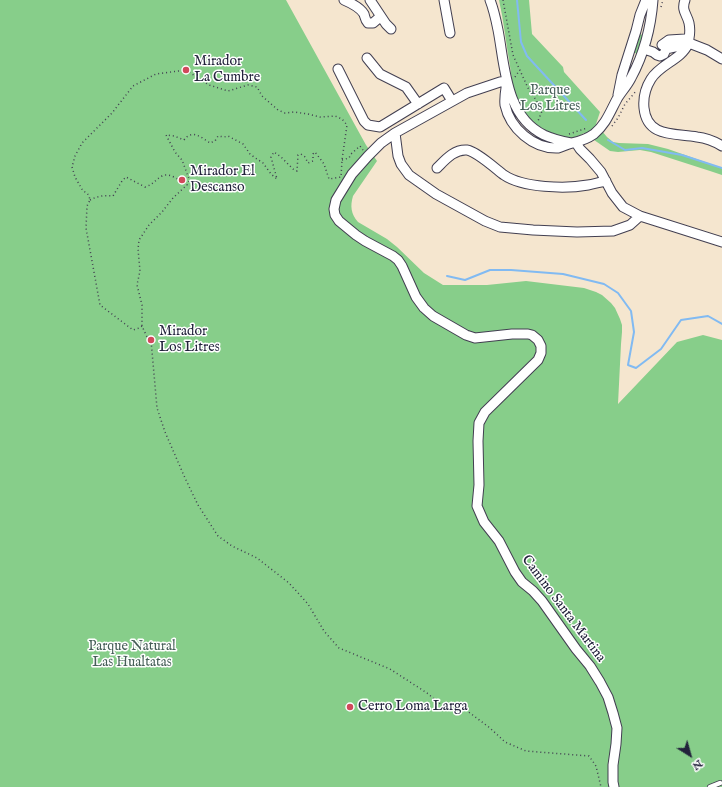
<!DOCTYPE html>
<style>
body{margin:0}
#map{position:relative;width:722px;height:787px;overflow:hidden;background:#f5e6cf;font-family:"IM FELL English",serif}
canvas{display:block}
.north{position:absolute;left:670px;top:735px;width:40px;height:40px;-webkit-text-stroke:3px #fff;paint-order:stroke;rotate:143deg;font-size:11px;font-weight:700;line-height:16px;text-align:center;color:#22223b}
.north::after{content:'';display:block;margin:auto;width:14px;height:18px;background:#22223b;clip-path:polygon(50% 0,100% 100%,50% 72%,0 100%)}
</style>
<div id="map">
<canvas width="722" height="787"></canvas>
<div class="north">N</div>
</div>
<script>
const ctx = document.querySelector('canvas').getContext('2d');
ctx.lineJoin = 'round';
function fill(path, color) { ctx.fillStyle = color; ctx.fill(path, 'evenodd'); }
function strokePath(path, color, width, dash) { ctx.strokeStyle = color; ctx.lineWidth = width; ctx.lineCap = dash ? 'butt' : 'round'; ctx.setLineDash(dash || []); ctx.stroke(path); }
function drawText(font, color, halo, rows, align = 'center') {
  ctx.font = font + ' "IM FELL English",serif'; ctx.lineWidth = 3; ctx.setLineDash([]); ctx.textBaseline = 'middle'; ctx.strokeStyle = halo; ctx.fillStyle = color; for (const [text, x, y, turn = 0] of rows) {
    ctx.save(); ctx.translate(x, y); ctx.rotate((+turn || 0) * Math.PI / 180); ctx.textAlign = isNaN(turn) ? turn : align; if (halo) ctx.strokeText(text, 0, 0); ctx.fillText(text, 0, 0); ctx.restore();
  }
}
fill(new Path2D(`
 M0 0H286L366 145 377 161 353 196C350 206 351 214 358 222L387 239 397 247 424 273 443 285H487L526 281 584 288 596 292 602 295 611 303 615 308 620 319 622 325V332L621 344 618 404 677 342 703 335 722 340V787H0Z
 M499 0H529L532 34 563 67 564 72 600 112 596 124 607 137 613 142 619 143 648 144 668 149 722 168V175L710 171 651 152 640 150 618 152 610 151 584 133C573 140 561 139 550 133 537 126 526 117 519 104 513 93 512 79 510 66 506 44 504 22 499 0Z
 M638 34 644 35 638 54 632 52Z`), '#87ce8a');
strokePath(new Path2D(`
 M517 0 521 42 527 56 586 120
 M608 140 625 150 642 148 682 155 722 168
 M447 276 465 280 490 270H511L563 274 604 284 618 293 631 311 634 332 628 365 636 368 661 349 681 320 708 316 722 324`), '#81baf2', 2);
const service = new Path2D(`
 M710 787 720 783`);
const minor = new Path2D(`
 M344 0C351 3 360 7 364 14 365 17 365 20 368 23H373L380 17
 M370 0 386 24 391 29
 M444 0 450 33
 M490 0C494 10 496 20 498 30 505 66 505 116 544 135 553 139 561 141 571 143
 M685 0C681 11 687 14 689 23 690 28 690 33 689 38 689 40 689 43 688 44 681 60 660 64 651 79 646 87 643 98 644 108 647 138 675 133 697 137 706 138 714 141 722 146
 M662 45 669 40 685 39 689 43 707 50 722 59
 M644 49 653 52 657 55 660 56 664 54 666 49C674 47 682 46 689 43
 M367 58 380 74 406 87 418 104
 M338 69 364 121 368 125 380 127 444 88 452 101
 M507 81 500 82 467 93 395 133 381 143 368 156 352 174 336 200 334 209 335 215 339 221 356 235 365 241 393 256 398 260 402 266 416 297 424 308 433 316 466 335 475 338 512 334H528L532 335 538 340 541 346V353L538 360 485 412 479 423 478 441 479 485 477 506 484 522 499 541 515 572 522 582 533 591 542 601 576 649 590 666 600 682 608 697 613 713 617 728 616 744 613 765V782L614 787
 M507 81C506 89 504 97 505 105 510 128 533 149 558 148 563 147 567 144 572 143 581 141 587 139 594 134 606 124 610 112 617 99 621 92 627 86 631 78 644 54 651 27 653 0
 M618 95 622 75 636 31 640 15 646 0
 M395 133 398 156 401 164 409 175 436 194 485 221 500 227 533 230 577 232 613 231 630 225 640 216
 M576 143 580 149 590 159 601 172 612 193 623 207 640 216 722 242
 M437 168C445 160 454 149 467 150 476 151 496 169 504 175 523 188 566 189 588 185 594 184 600 182 606 181`);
strokePath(service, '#423f51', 6);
strokePath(minor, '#423f51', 11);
strokePath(new Path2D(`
 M503 0 513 55 528 88 536 100 542 111 538 121
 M661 7 663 0
 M515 77 519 71
 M612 126 618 118 625 104 637 90
 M569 134 587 128
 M342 160 349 158 351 154 360 146 363 150
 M90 200C97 196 105 195 113 196L122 181 126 177 145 187C154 184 155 180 162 176 170 172 180 181 187 185
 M142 326 139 328 133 330 100 305 86 228 87 206 90 200 89 196 87 193 83 191 75 177 72 167 75 156 82 143 112 113 133 86 156 74 186 70 209 85 228 91 248 85 257 87 262 96 278 110 285 113 294 112 308 114 320 117 335 116 342 119 347 125 342 160 341 177 329 179 324 164 315 152 313 154V161L308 163 305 157 301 154 298 155 297 171 294 170 281 157 274 152 271 157 277 179 271 174 263 163 254 157 250 154 243 144 228 136 224 137 218 136 215 141 210 143C201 137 192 129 184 140L174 136 166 135 175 152 182 160 189 179V183L173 198 162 212 149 225 139 240 138 249 140 271 137 285 142 305V326L147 337 151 340 157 408 165 432 185 478 198 505 218 536 232 546 257 558 289 583 308 604 324 631 339 648 390 669 427 693 444 707 466 710 490 728 505 742 526 751 589 756 596 766 601 787`), '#423f51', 1.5, [1, 3]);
strokePath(service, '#fff', 4.5);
strokePath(minor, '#fff', 9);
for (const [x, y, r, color] of [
 [186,70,4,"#d1495b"],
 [182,180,4,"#d1495b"],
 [151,340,4,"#d1495b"],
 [350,707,4,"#d1495b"]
]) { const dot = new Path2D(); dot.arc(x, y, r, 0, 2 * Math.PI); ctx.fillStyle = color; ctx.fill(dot); strokePath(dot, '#fff', 1.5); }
drawText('14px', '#22223b', '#fff', [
 ["Mirador",194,62],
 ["La Cumbre",194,78],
 ["Mirador El",190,172],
 ["Descanso",190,188],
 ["Mirador",159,332],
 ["Los Litres",159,348],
 ["Cerro Loma Larga",358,707]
], 'left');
drawText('14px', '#455e57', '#fff', [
 ["Parque",550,91],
 ["Los Litres",550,107],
 ["Parque Natural",132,647],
 ["Las Hualtatas",132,663]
]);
drawText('14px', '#22223b', '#fff', [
 ["Camino Santa Martina",563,609,53]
]);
</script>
